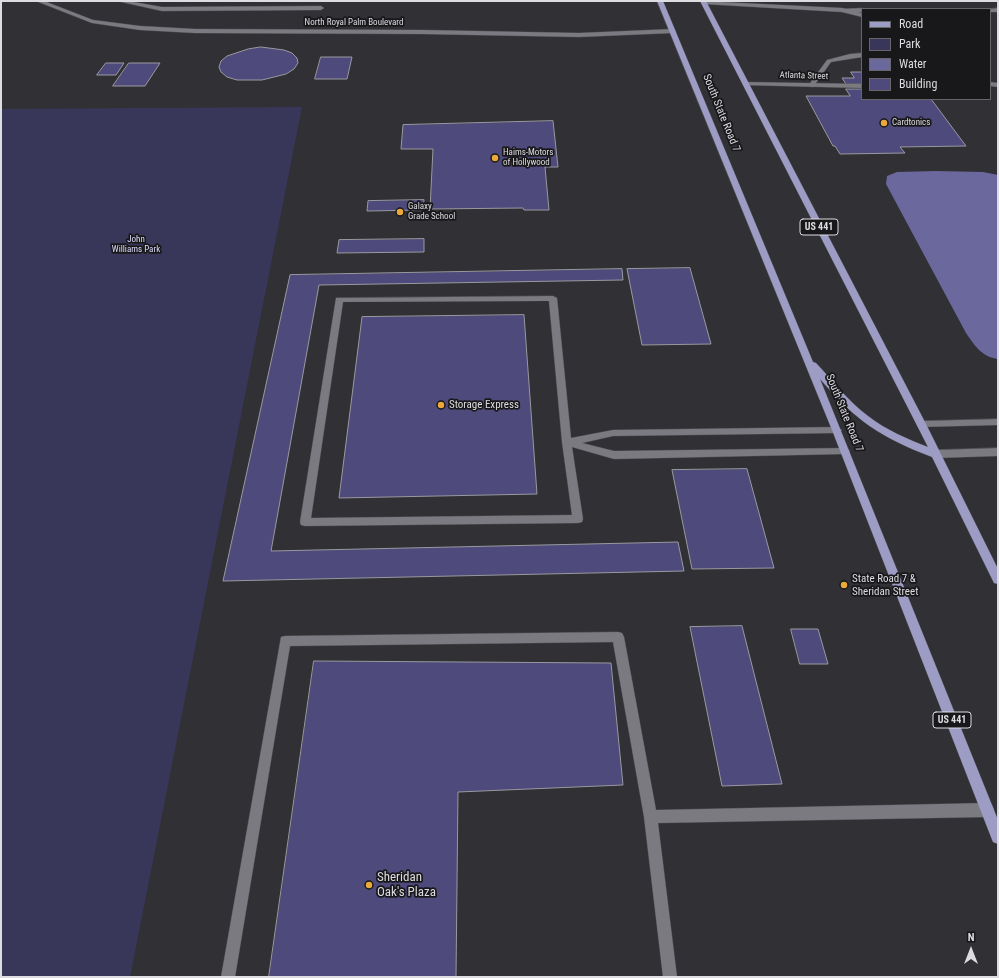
<!DOCTYPE html>
<style>
body{margin:0}
#map{position:relative;width:999px;height:978px;overflow:hidden;background:#303035;font-family:"Roboto Condensed",sans-serif}
canvas{display:block}
.frame{position:absolute;inset:0;border:2px solid #dddde1;pointer-events:none}
.legend{position:absolute;left:861px;top:8px;width:130px;height:92px;box-sizing:border-box;background:#18181b;border:1px solid #67676a;margin:0;padding:5px 7px;list-style:none;font-size:12px;color:#dddde1}
.legend li{display:flex;align-items:center;gap:8px;height:20px}
.legend b{width:20px;border:1px solid #67676a}
.north{position:absolute;left:951px;top:930px;width:40px;height:40px;-webkit-text-stroke:3px #18181b;paint-order:stroke;rotate:0deg;font-size:11px;font-weight:700;line-height:16px;text-align:center;color:#dddde1}
.north::after{content:'';display:block;margin:auto;width:14px;height:18px;background:#dddde1;clip-path:polygon(50% 0,100% 100%,50% 72%,0 100%)}
</style>
<div id="map">
<canvas width="999" height="978"></canvas>
<div class="frame"></div>
<ul class="legend">
<li><b style="height:5px;background:#9d9cc4"></b>Road</li>
<li><b style="height:11px;background:#393759"></b>Park</li>
<li><b style="height:11px;background:#6b689d"></b>Water</li>
<li><b style="height:11px;background:#4e4a7c"></b>Building</li>
</ul>
<div class="north">N</div>
</div>
<script>
const ctx = document.querySelector('canvas').getContext('2d');
ctx.lineJoin = 'round';
function fill(path, color) { ctx.fillStyle = color; ctx.fill(path, 'evenodd'); }
function strokePath(path, color, width, dash) { ctx.strokeStyle = color; ctx.lineWidth = width; ctx.lineCap = dash ? 'butt' : 'round'; ctx.setLineDash(dash || []); ctx.stroke(path); }
function drawText(font, color, halo, rows, align = 'center') {
  ctx.font = font + ' "Roboto Condensed",sans-serif'; ctx.lineWidth = 3.5; ctx.setLineDash([]); ctx.textBaseline = 'middle'; ctx.strokeStyle = halo; ctx.fillStyle = color; for (const [text, x, y, turn = 0] of rows) {
    ctx.save(); ctx.translate(x, y); ctx.rotate((+turn || 0) * Math.PI / 180); ctx.textAlign = isNaN(turn) ? turn : align; if (halo) ctx.strokeText(text, 0, 0); ctx.fillText(text, 0, 0); ctx.restore();
  }
}
fill(new Path2D(`
 M302 107 130 977H1V109Z`), '#393759');
fill(new Path2D(`
 M936 171 983 172 998 175V359C982 357 975 346 966 333L886 184 887 176 897 172Z`), '#6b689d');
const building = new Path2D(`
 M261 47 284 50 292 53 297 58 298 63 294 69 286 74 262 80H237L227 77 221 72 219 67 221 61 227 56 248 49Z
 M321 57H352L347 79H315Z
 M106 63H124L116 75H97Z
 M129 63H160L145 86H113Z
 M851 72H862V84H846L842 78H854Z
 M846 89H862V99H931L966 146 900 147 905 153 840 154 835 146H833L806 96H850Z
 M553 121 558 167H545L549 210H524L523 208 430 209 433 149H401L403 125Z
 M424 200 423 210 367 211 368 201Z
 M424 239V252L337 253 339 240Z
 M690 268 711 344 642 345 627 269Z
 M622 269 623 280 319 285 271 551 678 542 684 571 223 581 290 275Z
 M524 315 537 494 339 498 362 317Z
 M747 469 774 568 692 569 672 470Z
 M742 626 782 784 722 786 690 627Z
 M791 629H818L828 664H800Z
 M314 661 611 663 623 785 458 792 456 977H269Z`);
fill(building, '#4e4a7c');
strokePath(building, '#99999f', 1);
const service = new Path2D(`
 M117 1H128L162 7 321 6 324 8 321 10 162 11Z
 M998 8V12H990V9H988Z
 M840 9 862 8 864 9H862V12H842L839 10Z
 M862 53V57L831 62 813 87 808 86 827 60 850 54Z
 M553 296 557 298 571 438 613 430 837 427 842 430 837 433 613 436 582 443 614 451 845 448 850 451 845 454 614 459 572 447 583 519 582 522 578 523 305 526 301 525 300 522 336 298ZM549 301 562 442 572 515 311 518 343 302Z
 M618 632 622 633 624 637 656 810 987 803 992 805 994 810 992 815 987 817 658 823 677 977H663L644 817 613 642 290 646 235 977H221L281 637 285 636Z`);
const minor = new Path2D(`
 M36 1H44L93 20 140 26 195 29 423 30 579 33 673 29 676 31 673 33 579 37 423 34 195 33 140 30 92 23Z
 M701 1 842 8 862 13V17L842 12 703 4Z
 M745 82 862 84V88L743 85V83Z
 M990 82 998 83V87L990 86Z
 M998 419V425L921 427 916 424 921 421Z
 M998 448V456L935 458 930 454 935 450Z`);
const primary = new Path2D(`
 M657 1H663L813 362 816 363C833 381 848 401 868 416 886 430 907 439 928 447L700 1H706L926 424 998 569V584L994 583 932 457C880 437 856 421 820 379L998 820V844L993 842 991 837 832 430Z`);
strokePath(service, '#4b4b50', 1);
strokePath(minor, '#4b4b50', 1);
strokePath(primary, '#4b4b50', 1);
fill(service, '#7a7a80');
fill(minor, '#7a7a80');
fill(primary, '#9d9cc4');
for (const [x, y, r, color] of [
 [884,123,4,"#eba93a"],
 [495,158,4,"#eba93a"],
 [400,212,4,"#eba93a"],
 [441,405,4,"#eba93a"],
 [844,585,4,"#eba93a"],
 [369,885,4,"#eba93a"]
]) { const dot = new Path2D(); dot.arc(x, y, r, 0, 2 * Math.PI); ctx.fillStyle = color; ctx.fill(dot); strokePath(dot, '#18181b', 1.5); }
drawText('9px', '#dddde1', '#18181b', [
 ["North Royal Palm Boulevard",354,23],
 ["Atlanta Street",804,76,2]
]);
drawText('9px', '#dddde1', '#18181b', [
 ["Cardtonics",892,123],
 ["Haims-Motors",503,153],
 ["of Hollywood",503,163],
 ["Galaxy",408,207],
 ["Grade School",408,217]
], 'left');
drawText('9px', '#dddcfd', '#18181b', [
 ["John",136,240],
 ["Williams Park",136,250]
]);
for (const [x, y, w] of [
 [819,227,38],
 [952,720,38]
]) { const box = new Path2D(); box.roundRect(x - w / 2, y - 8, w, 16, 3); ctx.fillStyle = '#18181b'; ctx.fill(box); strokePath(box, '#dddde1', 1); }
drawText('bold 10px', '#dddde1', null, [
 ["US 441",819,227],
 ["US 441",952,720]
]);
drawText('11px', '#dddde1', '#18181b', [
 ["South State Road 7",721,113,68],
 ["South State Road 7",844,413,68]
]);
drawText('11px', '#dddde1', '#18181b', [
 ["Storage Express",449,405],
 ["State Road 7 &",852,579],
 ["Sheridan Street",852,592]
], 'left');
drawText('13px', '#dddde1', '#18181b', [
 ["Sheridan",377,878],
 ["Oak's Plaza",377,893]
], 'left');
</script>
